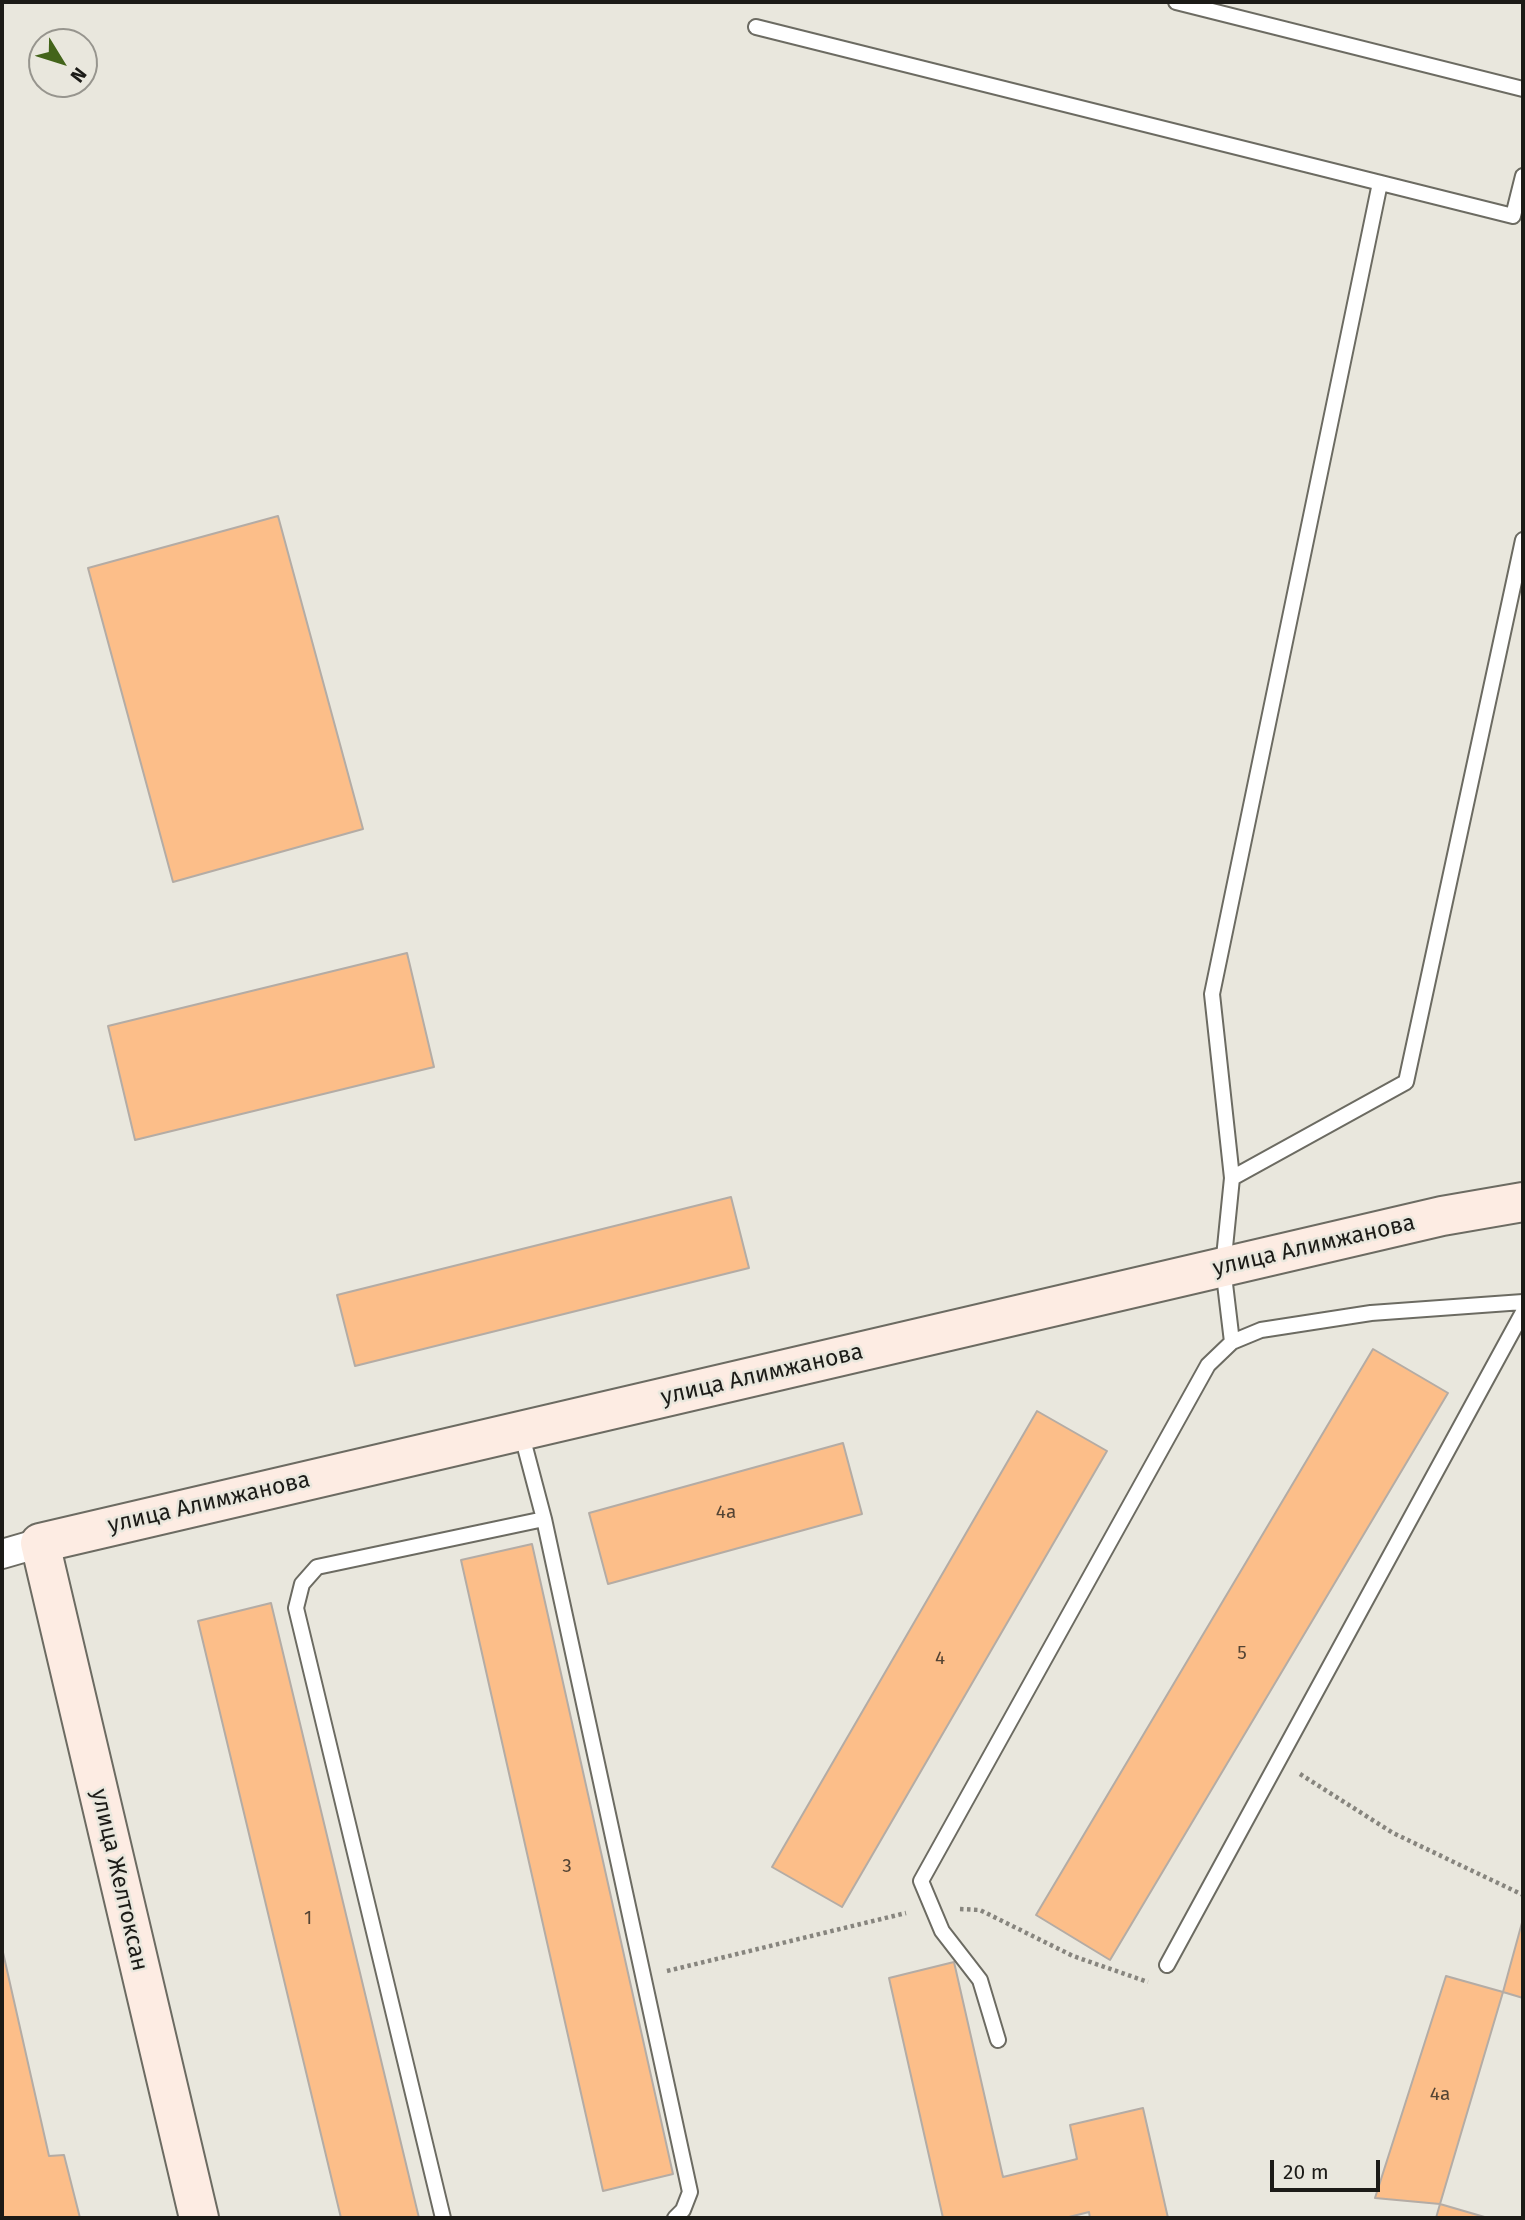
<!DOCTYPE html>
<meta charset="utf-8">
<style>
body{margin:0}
#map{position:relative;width:1525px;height:2220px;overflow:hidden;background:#e9e7dd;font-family:"Fira Sans",sans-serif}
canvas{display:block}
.frame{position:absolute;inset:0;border:4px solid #1c1b17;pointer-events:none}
.north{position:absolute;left:28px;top:28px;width:70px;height:70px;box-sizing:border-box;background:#e9e7dd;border:2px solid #97958e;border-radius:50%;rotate:128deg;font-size:19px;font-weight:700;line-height:28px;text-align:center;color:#1c1b17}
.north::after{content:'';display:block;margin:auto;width:24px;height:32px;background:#43641a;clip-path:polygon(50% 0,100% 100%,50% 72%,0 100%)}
.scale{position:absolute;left:1270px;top:2160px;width:110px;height:32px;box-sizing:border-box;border:4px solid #1c1b17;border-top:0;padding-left:9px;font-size:21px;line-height:24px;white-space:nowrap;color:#1c1b17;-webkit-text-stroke:5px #e9e7dd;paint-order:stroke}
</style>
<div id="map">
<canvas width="1525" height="2220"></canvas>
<div class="frame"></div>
<div class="north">N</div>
<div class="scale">20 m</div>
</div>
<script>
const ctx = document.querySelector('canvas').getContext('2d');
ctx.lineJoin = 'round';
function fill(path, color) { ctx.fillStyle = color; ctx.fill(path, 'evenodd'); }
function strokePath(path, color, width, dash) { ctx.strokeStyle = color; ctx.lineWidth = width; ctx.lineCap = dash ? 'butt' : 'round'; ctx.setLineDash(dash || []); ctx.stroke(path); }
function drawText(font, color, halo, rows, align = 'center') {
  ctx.font = font + ' "Fira Sans",sans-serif'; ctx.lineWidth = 5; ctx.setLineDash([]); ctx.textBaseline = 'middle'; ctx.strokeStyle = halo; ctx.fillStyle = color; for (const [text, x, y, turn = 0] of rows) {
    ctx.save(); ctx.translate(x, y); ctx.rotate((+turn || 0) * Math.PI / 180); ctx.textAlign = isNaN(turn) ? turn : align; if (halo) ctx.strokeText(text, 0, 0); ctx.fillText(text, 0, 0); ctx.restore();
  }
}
const building = new Path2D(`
 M278 516 363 829 173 882 88 568Z
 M407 953 434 1067 135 1140 108 1026Z
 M731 1197 749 1268 355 1366 337 1295Z
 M1373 1349 1448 1393 1110 1960 1036 1915Z
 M1037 1411 1107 1451 842 1907 772 1867Z
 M843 1443 862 1514 608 1584 589 1513Z
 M532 1544 673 2174 603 2191 461 1560Z
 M271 1603 419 2218H341L198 1621Z
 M1523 1919V1998L1503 1992Z
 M2 1948 49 2156 64 2155 80 2218H2Z
 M954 1962 1003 2177 1077 2159 1070 2125 1143 2108 1168 2218H1090L1089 2212 1065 2218H943L889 1978Z
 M1446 1976 1503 1992 1440 2204 1375 2198Z
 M1440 2204 1488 2218H1436Z`);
fill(building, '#fcbe89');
strokePath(building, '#b4aca5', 2);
const lane = new Path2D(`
 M1176 2 1523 89
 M756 27 1513 216 1523 176
 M1232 1178 1212 994 1380 183
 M1232 1342 1223 1267 1232 1178 1406 1082 1523 540
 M521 1432 544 1519
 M1167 1965 1523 1312
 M998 2040 980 1980 942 1931 921 1881 1208 1365 1232 1342 1261 1330 1371 1313 1523 1302
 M443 2218 296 1608 302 1584 317 1567 544 1519 690 2192 683 2210 675 2218`);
const street = new Path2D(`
 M2 1554 40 1543`);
const secondary = new Path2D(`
 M199 2218 40 1543 1442 1216 1523 1202`);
strokePath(lane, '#6c6b62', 18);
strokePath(street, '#6c6b62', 32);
strokePath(secondary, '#6c6b62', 42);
strokePath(new Path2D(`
 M1300 1774 1393 1833 1523 1895
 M960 1909 980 1910 1073 1956 1148 1982
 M667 1971 906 1913`), '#87857e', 4.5, [3.5, 3.5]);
strokePath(lane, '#fff', 14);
strokePath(street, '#fff', 28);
strokePath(secondary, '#fdece3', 38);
drawText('19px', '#544434', null, [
 ["4а",726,1513],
 ["5",1242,1654],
 ["4",940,1659],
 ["3",567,1867],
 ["1",308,1919],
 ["4а",1440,2095]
]);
drawText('23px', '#1c1b17', '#e9e7dd', [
 ["улица Алимжанова",1314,1246,-13],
 ["улица Алимжанова",762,1375,-13],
 ["улица Алимжанова",209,1503,-13],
 ["улица Желтоксан",119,1880,77]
]);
</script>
